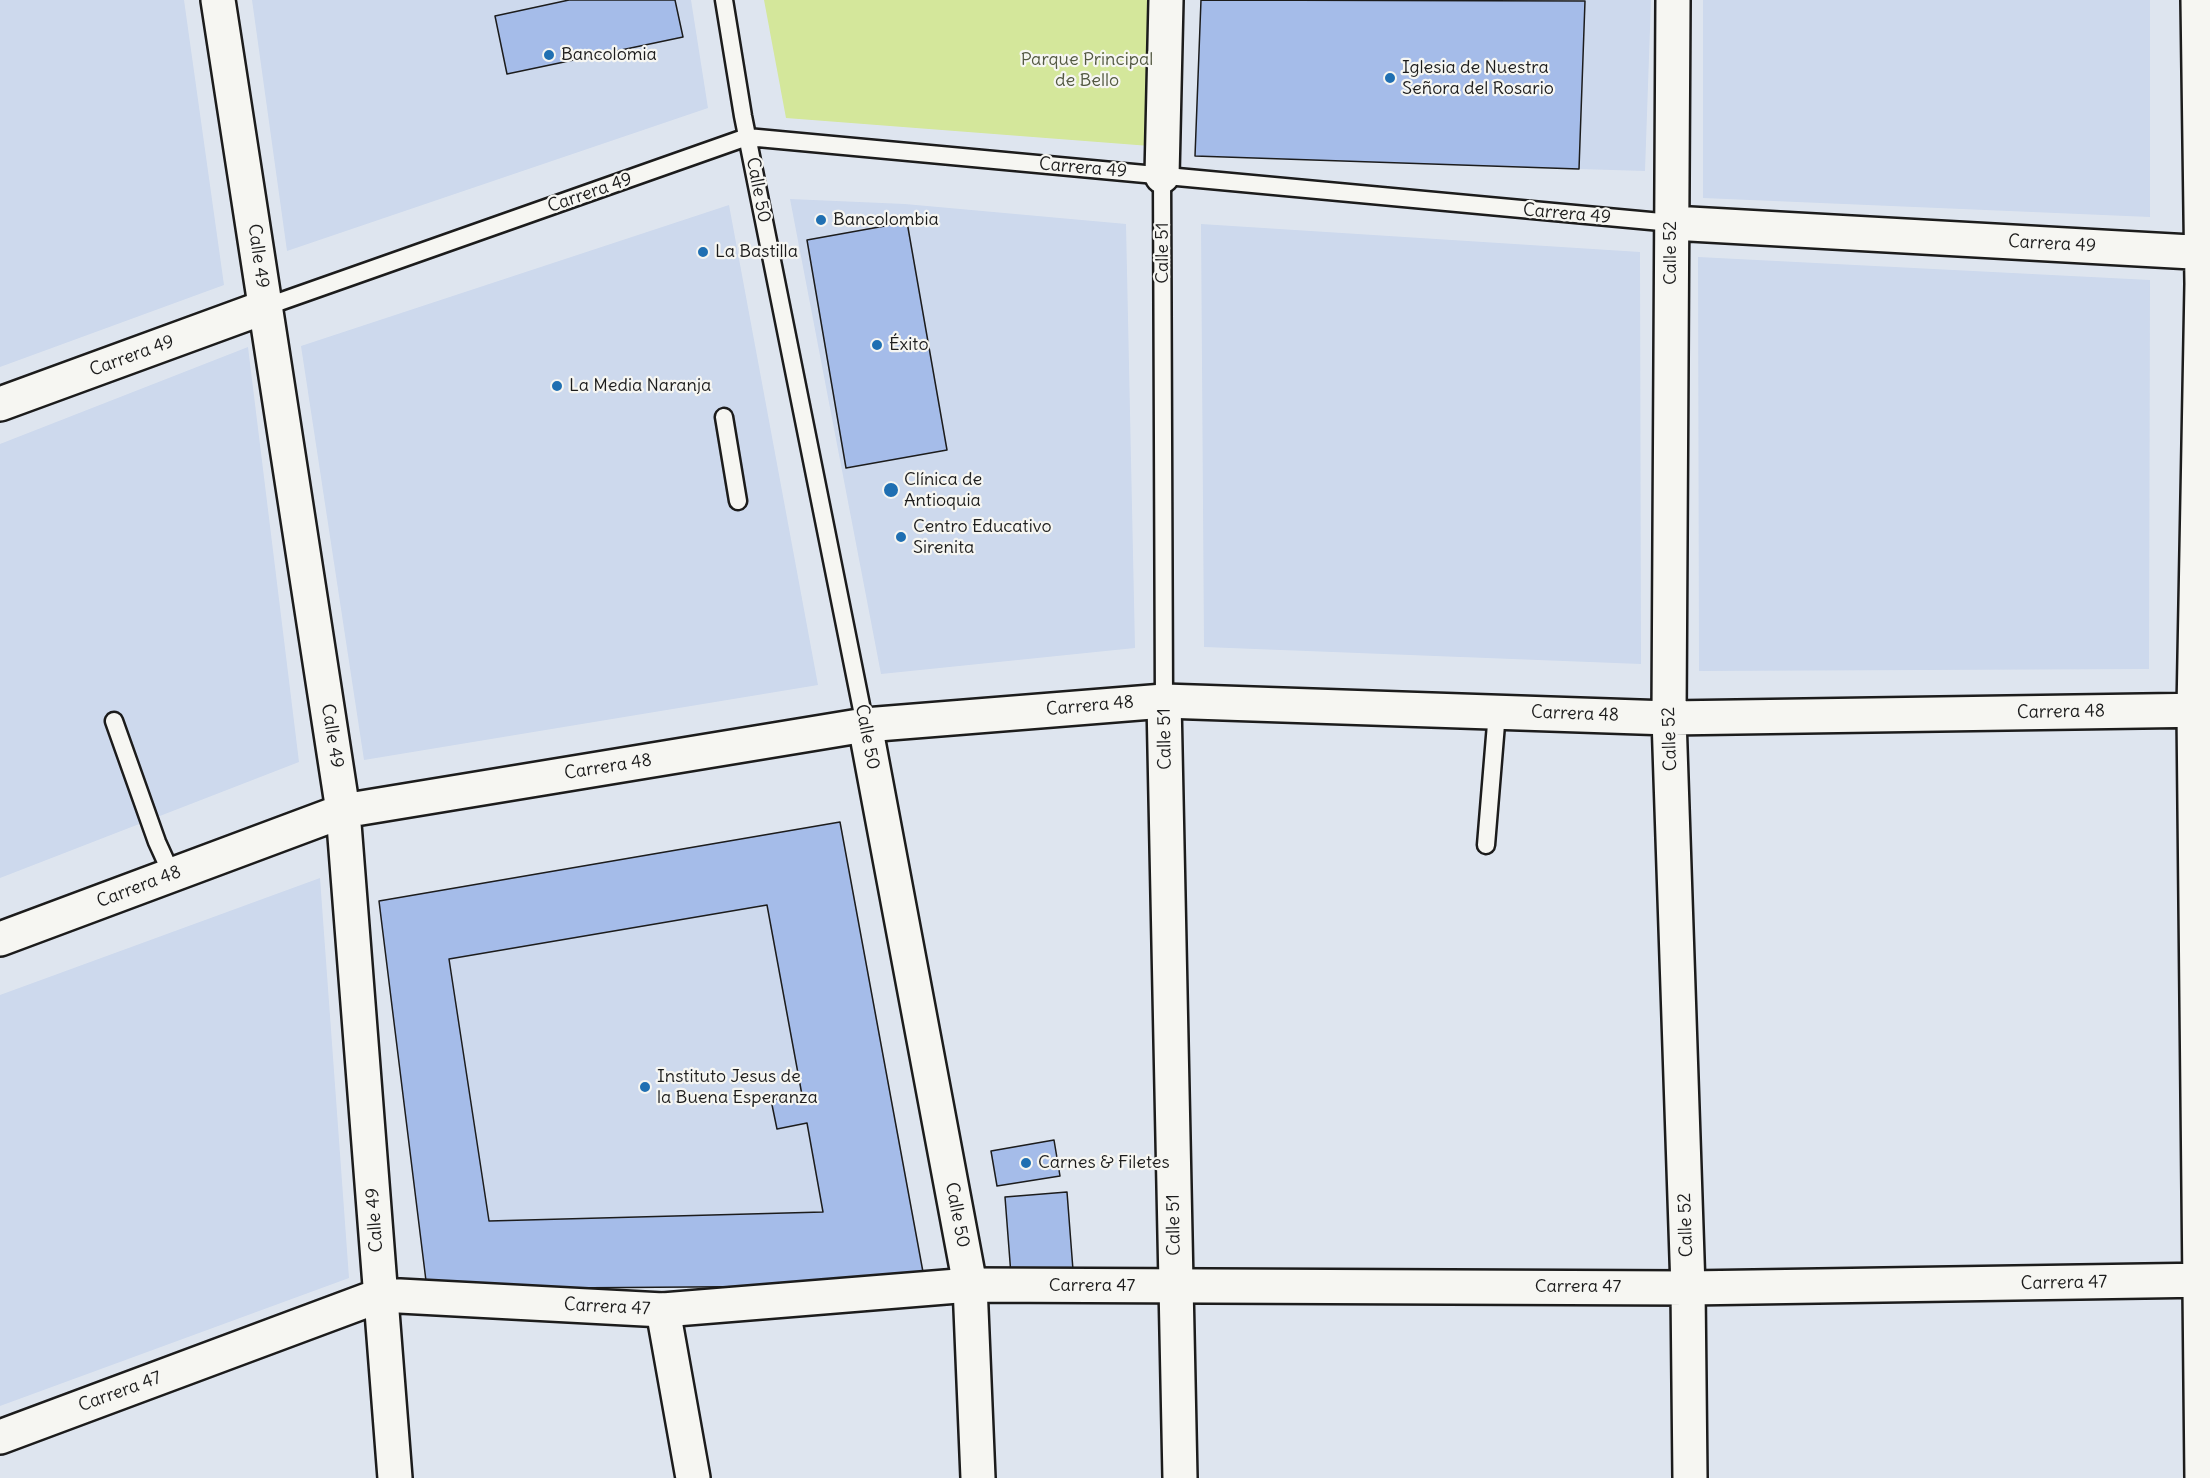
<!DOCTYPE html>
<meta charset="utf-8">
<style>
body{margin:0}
canvas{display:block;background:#dee5ef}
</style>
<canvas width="2210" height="1478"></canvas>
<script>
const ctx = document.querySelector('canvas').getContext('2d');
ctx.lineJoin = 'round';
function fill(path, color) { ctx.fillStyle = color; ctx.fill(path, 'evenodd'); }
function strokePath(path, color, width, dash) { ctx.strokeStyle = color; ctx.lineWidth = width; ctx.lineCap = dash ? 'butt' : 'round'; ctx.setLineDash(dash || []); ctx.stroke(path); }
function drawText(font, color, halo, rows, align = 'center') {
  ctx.font = font + ' Delius,sans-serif'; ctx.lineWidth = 4.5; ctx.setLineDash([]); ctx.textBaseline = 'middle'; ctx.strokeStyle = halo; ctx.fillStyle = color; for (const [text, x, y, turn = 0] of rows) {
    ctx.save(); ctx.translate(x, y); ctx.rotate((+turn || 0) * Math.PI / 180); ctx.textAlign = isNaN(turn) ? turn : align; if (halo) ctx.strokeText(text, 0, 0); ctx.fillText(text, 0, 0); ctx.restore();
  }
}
fill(new Path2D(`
 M0 0H184L224 285 0 367Z
 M252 0H691L708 108 287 251Z
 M1556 0H1651L1645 171 1579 169 1585 1Z
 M1703 0H2150V217L1703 198Z
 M790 199 905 204 1126 224 1135 648 881 674Z
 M729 205 818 685 364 760 301 346Z
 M1201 224 1640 252 1641 664 1204 647Z
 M1698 257 2150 280 2149 669 1699 671Z
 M248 347 299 762 0 878V444Z
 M840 822 923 1272 823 1286 427 1289 379 901Z
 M320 878 349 1278 0 1406V995Z`), '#cdd9ed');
fill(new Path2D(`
 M764 0H1166L1163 147 786 118Z`), '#d4e79b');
const building = new Path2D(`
 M569 0H675L683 37 507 74 495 16Z
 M1201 0 1585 1 1579 169 1195 156Z
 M907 222 947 450 846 468 807 240Z
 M840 822 923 1272 823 1286 427 1289 379 901ZM767 905 802 1095 771 1100 777 1129 807 1123 823 1212 489 1221 449 959Z
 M1054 1140 1060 1176 997 1186 991 1151Z
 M1067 1192 1073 1270 1011 1275 1005 1197Z`);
fill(building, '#a5bce9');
strokePath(building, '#1c1c1c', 1.5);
const lane = new Path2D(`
 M724 0 743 116 865 725
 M1162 176 1164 701
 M265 307 747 137 1672 223
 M724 417 738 501
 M114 721 157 842 172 875
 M1486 845 1497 712`);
const street = new Path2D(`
 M1162 176 1166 0
 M0 404 265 307
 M1164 701 1180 1478
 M865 725 970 1285 978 1478
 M663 1310 693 1478`);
const secondary = new Path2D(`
 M218 0 343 811 395 1478
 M1673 0 1669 718 1688 1288 1690 1478
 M2198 0 2202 284 2194 710 2202 1478
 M1672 223 2210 253
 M0 939 343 811 865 725 1164 701 1669 718 2210 710
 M0 1437 381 1295 663 1310 970 1285 1688 1288 2210 1280`);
strokePath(lane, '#1c1c1c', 21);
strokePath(street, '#1c1c1c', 38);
strokePath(secondary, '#1c1c1c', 38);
strokePath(lane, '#f6f6f2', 16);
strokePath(street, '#f6f6f2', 33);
strokePath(secondary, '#f6f6f2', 33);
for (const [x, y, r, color] of [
 [549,55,6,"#1f6fb2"],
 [1390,78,6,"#1f6fb2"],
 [821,220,6,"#1f6fb2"],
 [703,252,6,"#1f6fb2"],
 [877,345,6,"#1f6fb2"],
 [557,386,6,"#1f6fb2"],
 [891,490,8,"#1f6fb2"],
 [901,537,6,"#1f6fb2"],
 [645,1087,6,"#1f6fb2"],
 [1026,1163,6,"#1f6fb2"]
]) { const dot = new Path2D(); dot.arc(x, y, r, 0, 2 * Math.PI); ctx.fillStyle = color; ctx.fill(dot); strokePath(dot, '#f6f6f2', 2); }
drawText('18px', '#1c1c1c', '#f6f6f2', [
 ["Bancolomia",561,55],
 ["Iglesia de Nuestra",1402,68],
 ["Señora del Rosario",1402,89],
 ["Bancolombia",833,220],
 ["La Bastilla",715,252],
 ["Éxito",889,345],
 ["La Media Naranja",569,386],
 ["Clínica de",904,480],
 ["Antioquia",904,501],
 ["Centro Educativo",913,527],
 ["Sirenita",913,548],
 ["Instituto Jesus de",657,1077],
 ["la Buena Esperanza",657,1098],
 ["Carnes & Filetes",1038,1163]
], 'left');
drawText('18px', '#535942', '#f6f6f2', [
 ["Parque Principal",1087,60],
 ["de Bello",1087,81]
]);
drawText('18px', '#1c1c1c', '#f6f6f2', [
 ["Carrera 49",1083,168,5],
 ["Calle 50",758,190,79],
 ["Carrera 49",590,193,-19],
 ["Carrera 49",1567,214,5],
 ["Carrera 49",2052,244,3],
 ["Calle 51",1163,253,-90],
 ["Calle 52",1671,253,-90],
 ["Calle 49",258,256,82],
 ["Carrera 49",132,356,-20],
 ["Carrera 48",1090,706,-5],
 ["Carrera 48",2061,712,-1],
 ["Carrera 48",1575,714,2],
 ["Calle 49",332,736,81],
 ["Calle 50",867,737,79],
 ["Calle 51",1165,739,-91],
 ["Calle 52",1670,739,-92],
 ["Carrera 48",608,767,-9],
 ["Carrera 48",139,887,-21],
 ["Calle 50",957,1215,79],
 ["Calle 49",375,1220,-94],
 ["Calle 51",1174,1225,-91],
 ["Calle 52",1686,1225,-92],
 ["Carrera 47",2064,1283,-1],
 ["Carrera 47",1092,1286],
 ["Carrera 47",1578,1287],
 ["Carrera 47",607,1307,3],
 ["Carrera 47",120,1392,-20]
]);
</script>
